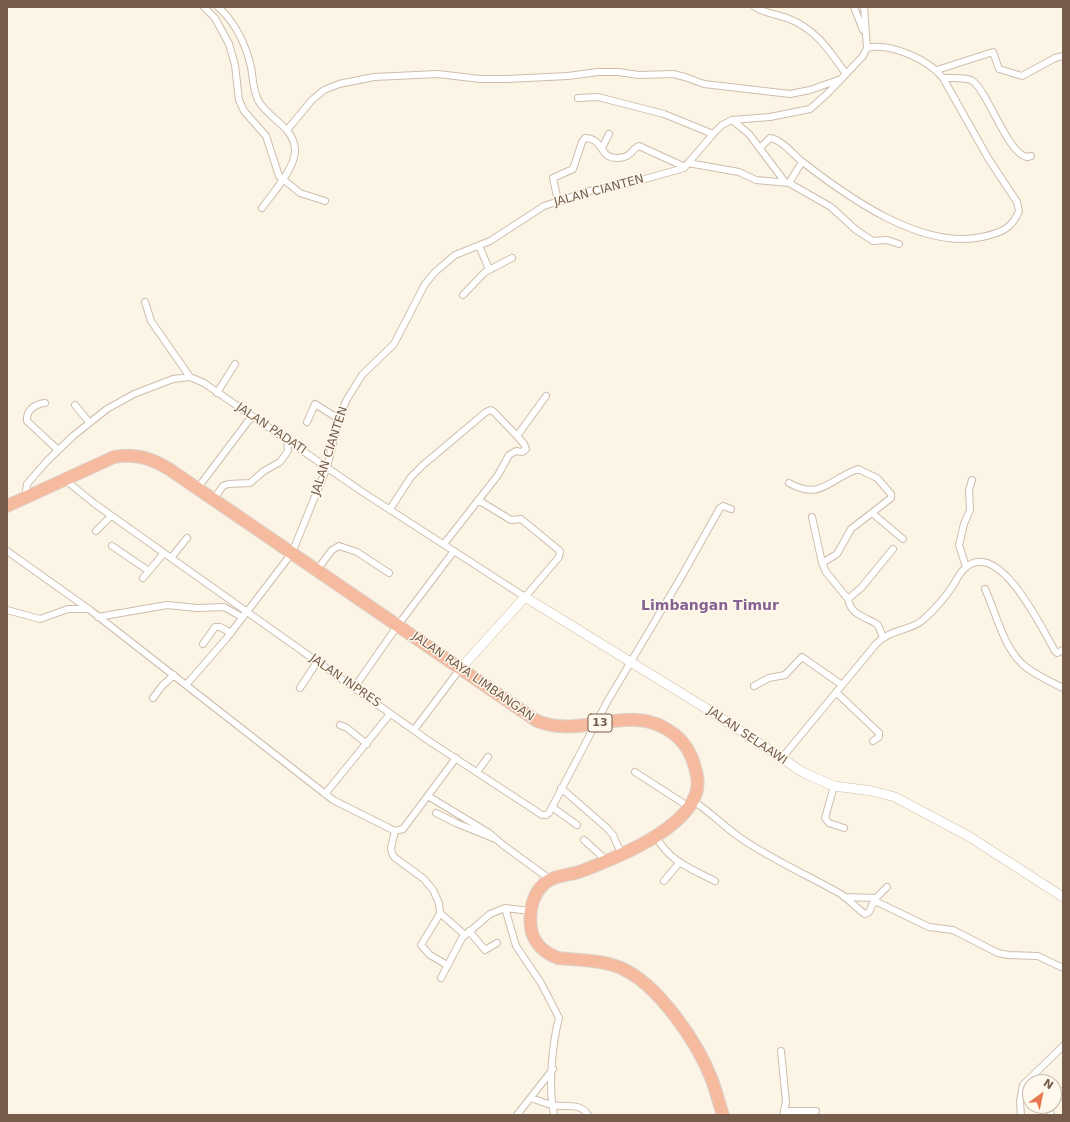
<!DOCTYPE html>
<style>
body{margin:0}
#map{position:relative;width:1070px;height:1122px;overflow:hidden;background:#fcf5e6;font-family:"DejaVu Sans",sans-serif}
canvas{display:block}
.frame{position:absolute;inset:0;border:8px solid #765d4b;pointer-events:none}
.north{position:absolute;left:1022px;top:1074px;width:40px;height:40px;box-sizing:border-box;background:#fff9ed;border:1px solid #c8bbac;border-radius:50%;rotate:33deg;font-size:11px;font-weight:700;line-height:16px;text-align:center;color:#765d4b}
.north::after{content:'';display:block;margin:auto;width:14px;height:18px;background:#e5784c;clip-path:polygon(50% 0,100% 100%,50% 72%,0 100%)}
</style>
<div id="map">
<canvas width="1070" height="1122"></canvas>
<div class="frame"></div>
<div class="north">N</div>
</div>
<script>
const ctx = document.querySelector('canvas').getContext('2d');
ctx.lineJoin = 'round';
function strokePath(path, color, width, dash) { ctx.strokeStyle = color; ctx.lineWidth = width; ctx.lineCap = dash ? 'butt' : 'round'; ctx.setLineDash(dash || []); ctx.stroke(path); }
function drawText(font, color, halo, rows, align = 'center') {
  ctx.font = font + ' "DejaVu Sans",sans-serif'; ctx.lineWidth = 3; ctx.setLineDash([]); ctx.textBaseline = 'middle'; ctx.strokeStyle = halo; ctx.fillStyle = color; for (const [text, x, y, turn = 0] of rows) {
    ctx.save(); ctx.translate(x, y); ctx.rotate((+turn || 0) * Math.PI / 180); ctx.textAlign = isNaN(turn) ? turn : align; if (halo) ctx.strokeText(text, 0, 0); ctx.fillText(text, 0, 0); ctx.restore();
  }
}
const street = new Path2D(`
 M204 7 215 18 229 44 235 65 239 100 244 111 266 136 279 176 300 193 325 201
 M218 7C235 22 246 45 251 67 253 78 253 90 258 100 268 119 294 126 295 150 296 167 272 194 262 208
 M755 7C766 14 776 14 787 18 815 28 830 51 846 74
 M854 7 863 30
 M937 70 993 52 999 69 1022 76 1055 58 1063 56
 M943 78C952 78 963 77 971 80 987 88 1007 154 1027 157L1031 156
 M578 98 598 97 664 114 713 134
 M732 120 749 134 785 182
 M287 130 312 100 324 90 339 84 374 77 438 74 480 79H507L568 76 598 72H618L639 75 673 74 685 77 704 84 790 94 810 90 841 79
 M602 148 609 134
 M760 148 770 138C783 140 794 156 804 163 849 198 922 250 982 237 1000 233 1012 229 1019 211L1017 202 988 158 943 78C929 60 890 42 867 48
 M688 163 739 172 756 180 789 183 831 207 856 230 873 241 887 240 899 244
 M789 183 802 162
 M558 201 553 178 573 169 582 142 585 138C606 138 597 163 624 157 631 156 633 148 639 146L685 167
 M479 246 489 269
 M463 295 485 272 512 258
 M145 302 151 321 190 377
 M217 393 235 364
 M45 403C35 404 26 410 27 421L58 450
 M75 405 89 422
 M307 422 315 404 339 419
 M64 479 95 504 429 741 542 815H546L549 813 607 702 680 579 720 508 723 506 731 509
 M789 483C821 501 829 479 858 469L877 478 891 494V498L851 529 837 554 822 563 826 572 848 599
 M197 489 252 416
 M25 498 27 484 47 461 73 436 107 409 134 394 173 379 190 377 204 383 364 493 525 597 559 557 560 551 521 519 511 520 478 500
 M213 500 223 486 228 484 250 483 264 471 280 462 288 451 287 439
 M390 509 411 477 423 465 486 412 491 410 494 412 517 436 546 396
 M872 513 903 539
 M812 517 822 563
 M96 531 111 516
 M444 544 498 475 509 455 516 451 522 452 526 449 524 444 517 436
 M112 546 149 571
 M7 551 90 610 333 800 395 831 391 848 392 853 394 857 424 879 433 890 439 903 440 913 438 917 421 945 430 955 447 965
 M171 558 187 538
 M966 567 959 545 964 524 970 510 969 490 972 480
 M317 570 332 550 339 546 357 552 389 573
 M143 578 164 553
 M985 589C997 615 1004 651 1027 668 1038 676 1051 682 1063 688
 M7 610 40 619 68 609H88
 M98 617 167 605 197 608 224 607 242 617
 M883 637 878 625C867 617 851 616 848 599L861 588 893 549
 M203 644 215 627H220L231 633
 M186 685 226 639 292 553 327 467 339 419 346 401 362 375 394 344 425 284 435 272 455 255 490 241 544 206 589 191 634 182 684 168 713 134 722 125 732 120 770 117 810 109 828 93 863 56 867 48 864 7
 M754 686 769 678 785 675 802 657 842 685
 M300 688 317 662
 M354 688 398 625 454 551
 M836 692 879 733V737L873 741
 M153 698 162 686 174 675
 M340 725 347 728 367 744
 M414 730 460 669
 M781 759 876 644C891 628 912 631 924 619 934 610 944 599 952 587 956 581 959 574 964 569 998 535 1042 629 1055 651L1057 653 1063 650
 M477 772 488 757
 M635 772 689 807
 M834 786 825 818 829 823 844 828
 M561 788 607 828 613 835 621 853
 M325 794 390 714
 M428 796 489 833 503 845 551 880
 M693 801C711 812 724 827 742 839 773 860 807 875 839 893 849 899 856 908 865 914L869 912 873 903 877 902 929 927 953 930 998 953 1008 955 1038 956 1063 968
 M552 807 577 825
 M436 813 456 823 493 838
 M395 831 403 829 456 758
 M656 836C668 861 692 869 715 881
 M584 840 606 860
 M664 881 680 862
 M844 897 876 898 887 887
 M505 908 516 946 541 983 559 1018C552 1044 548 1088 554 1115
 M440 913 465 935
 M469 931 485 950 497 943
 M441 978 462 938 490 914 505 908 530 911
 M781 1051 786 1102 783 1115
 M531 1098C538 1100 545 1104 553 1105 566 1108 580 1102 588 1115
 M1054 1104 1063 1091
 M1048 1106 1051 1115
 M785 1111H816
 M517 1115 553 1069
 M1021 1115 1020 1102 1023 1085 1063 1046`);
const secondary = new Path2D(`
 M460 669 525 597 712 712 804 773 834 786 872 791 895 797 970 837 1063 897`);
const highway = new Path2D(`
 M7 506 114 457C135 453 151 458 169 469L537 721C585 740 631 700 674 734 688 745 694 759 697 776 706 824 614 859 579 872 569 875 552 876 544 884 532 895 529 912 531 928 533 943 545 953 558 958 578 960 602 960 621 968 658 984 698 1043 712 1080 716 1091 719 1103 723 1115`);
strokePath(street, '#cebdac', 8);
strokePath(secondary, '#d1bea9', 10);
strokePath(highway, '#dbd5d0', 14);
strokePath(street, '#fff', 6);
strokePath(secondary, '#fff', 9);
strokePath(highway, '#f6ba9e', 12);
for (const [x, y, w] of [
 [600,723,24]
]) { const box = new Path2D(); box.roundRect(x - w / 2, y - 9, w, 18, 3); ctx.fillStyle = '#fff9ed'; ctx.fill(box); strokePath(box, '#765d4b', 1); }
drawText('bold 11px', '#765d4b', null, [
 ["13",600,723]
]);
drawText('12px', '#765d4b', '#fff9ed', [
 ["JALAN CIANTEN",599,191,-15],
 ["JALAN PADATI",271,429,34],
 ["JALAN CIANTEN",330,451,-72],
 ["JALAN RAYA LIMBANGAN",473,677,35],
 ["JALAN INPRES",345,681,35],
 ["JALAN SELAAWI",747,736,34]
]);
drawText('bold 14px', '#856292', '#fff9ed', [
 ["Limbangan Timur",710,606]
]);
</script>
